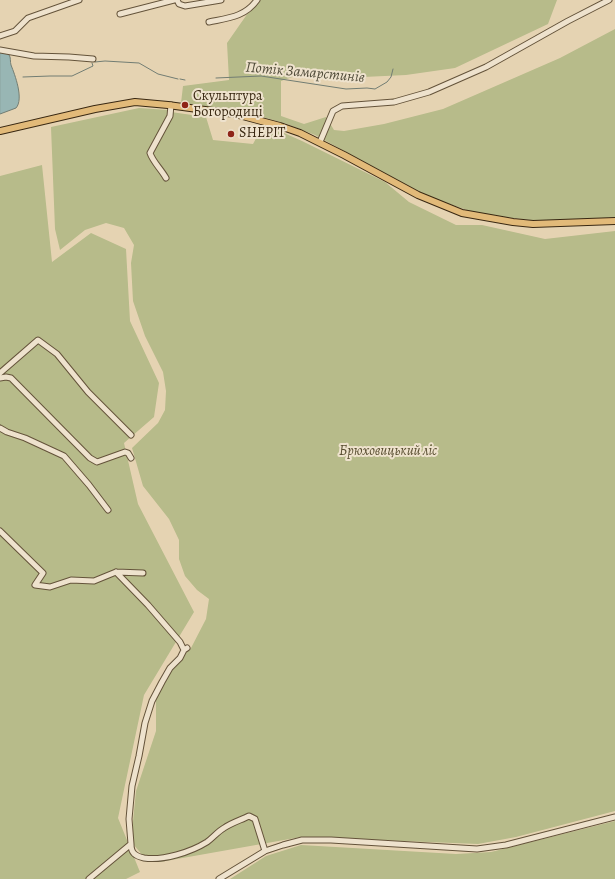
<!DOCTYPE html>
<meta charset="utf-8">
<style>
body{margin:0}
canvas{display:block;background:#e5d3b2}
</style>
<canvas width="615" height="879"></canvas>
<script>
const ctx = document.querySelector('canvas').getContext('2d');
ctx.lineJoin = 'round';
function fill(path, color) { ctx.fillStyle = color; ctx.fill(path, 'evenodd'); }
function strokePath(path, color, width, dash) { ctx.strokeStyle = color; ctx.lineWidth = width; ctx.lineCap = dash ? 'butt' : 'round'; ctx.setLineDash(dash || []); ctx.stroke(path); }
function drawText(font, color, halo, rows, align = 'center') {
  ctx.font = font + ' Alegreya,serif'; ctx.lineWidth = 4; ctx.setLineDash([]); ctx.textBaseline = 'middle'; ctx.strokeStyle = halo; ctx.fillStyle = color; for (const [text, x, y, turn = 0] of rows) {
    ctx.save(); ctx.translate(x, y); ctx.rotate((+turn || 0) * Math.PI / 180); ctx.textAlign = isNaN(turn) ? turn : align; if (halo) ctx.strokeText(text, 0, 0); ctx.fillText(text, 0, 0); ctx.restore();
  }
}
fill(new Path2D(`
 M257 0H557L548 24 455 68 406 75 342 78 309 71 281 81V116L304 124 326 117 334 130 344 131 384 124 443 109 560 58 615 29V219L548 222 478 214 427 196 315 135 287 124 248 113 181 103 183 86 229 80 227 43Z
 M139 108 168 110 171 112 206 117 213 140 253 144 260 131 250 125 273 128 302 141 385 182 409 202 456 225H482L545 239 615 231V811L516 837 478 844 301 837 160 862 144 857 133 844 132 831 136 791 156 731V693L180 658 191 648 206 619 209 599 197 590 185 576 179 559V540L169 519 143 486 132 448 158 423 165 410 166 391 163 372 145 336 133 301 131 263 134 245 124 228 106 223 85 230 60 250 55 229 51 127Z
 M42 165 52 262 91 233 126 249 130 321 159 383 154 417 124 443 138 504 194 612 144 695 118 818 140 872 126 879H0V176Z
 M615 821V879H230L266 856 301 845 456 854 491 852Z`), '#b7bb8a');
const water = new Path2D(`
 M0 52C2 53 8 53 9 55 11 57 10 62 11 65 15 75 24 99 16 108L0 114Z`);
fill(water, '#98b6b4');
strokePath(water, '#727d73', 1);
strokePath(new Path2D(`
 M95 62 105 61 139 63 158 74 178 79
 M23 77 50 76H72L93 66 92 63
 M216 78 261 76 346 89 367 88 375 89 387 82 391 77 393 69
 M180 79 185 80`), '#727d73', 1);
const minor = new Path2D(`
 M177 0 179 4 185 6 221 0
 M120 14 174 0
 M209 22C228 18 245 17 257 0
 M0 36 15 31 28 18 79 0
 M0 50 34 56 69 57 93 59
 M320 142 333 111 342 106 394 102 429 92 486 67 568 21 609 0
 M166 178C161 169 153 162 150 153L170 116 171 105
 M0 373 38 340 57 354 88 392 131 435
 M0 378 6 377 11 378 90 458 97 462 125 452 128 453 131 458
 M0 428 7 432 25 438 64 456 89 485 108 510
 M0 531 43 573 35 585 50 587 71 580 94 581 116 572 143 573
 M116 572 148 605 180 642 184 650
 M131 844C131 853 135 856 144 858 163 861 191 852 207 842 213 838 217 832 224 828 231 823 241 820 249 816L255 819 265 851
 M89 879 131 844 129 819 132 786 139 756 145 723 152 701 162 682 170 668 180 658 184 650 187 648
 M219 879 265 851 283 845 302 840H331L477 849 506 845 615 817`);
const major = new Path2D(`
 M0 131 95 109 135 102 168 105 205 110 235 114 280 126 300 133 344 155 418 195 462 213 513 222 533 224 615 221`);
strokePath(minor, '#64533a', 7);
strokePath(major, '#392812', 8);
strokePath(minor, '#eee2cd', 5);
strokePath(major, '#e2ba79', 6);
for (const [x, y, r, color] of [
 [185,105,4,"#8f2418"],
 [231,134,4,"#8f2418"]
]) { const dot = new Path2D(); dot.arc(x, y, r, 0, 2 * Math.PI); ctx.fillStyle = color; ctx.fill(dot); strokePath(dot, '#eee2cd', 1.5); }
drawText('14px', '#392812', '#eee2cd', [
 ["Скульптура",193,97],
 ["Богородиці",193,113],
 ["SHEPIT",239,134]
], 'left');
drawText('italic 14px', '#584d30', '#eee2cd', [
 ["Брюховицький ліс",388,452]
]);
drawText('italic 15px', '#514c3a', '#eee2cd', [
 ["Потік Замарстинів",305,73,5]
]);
</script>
